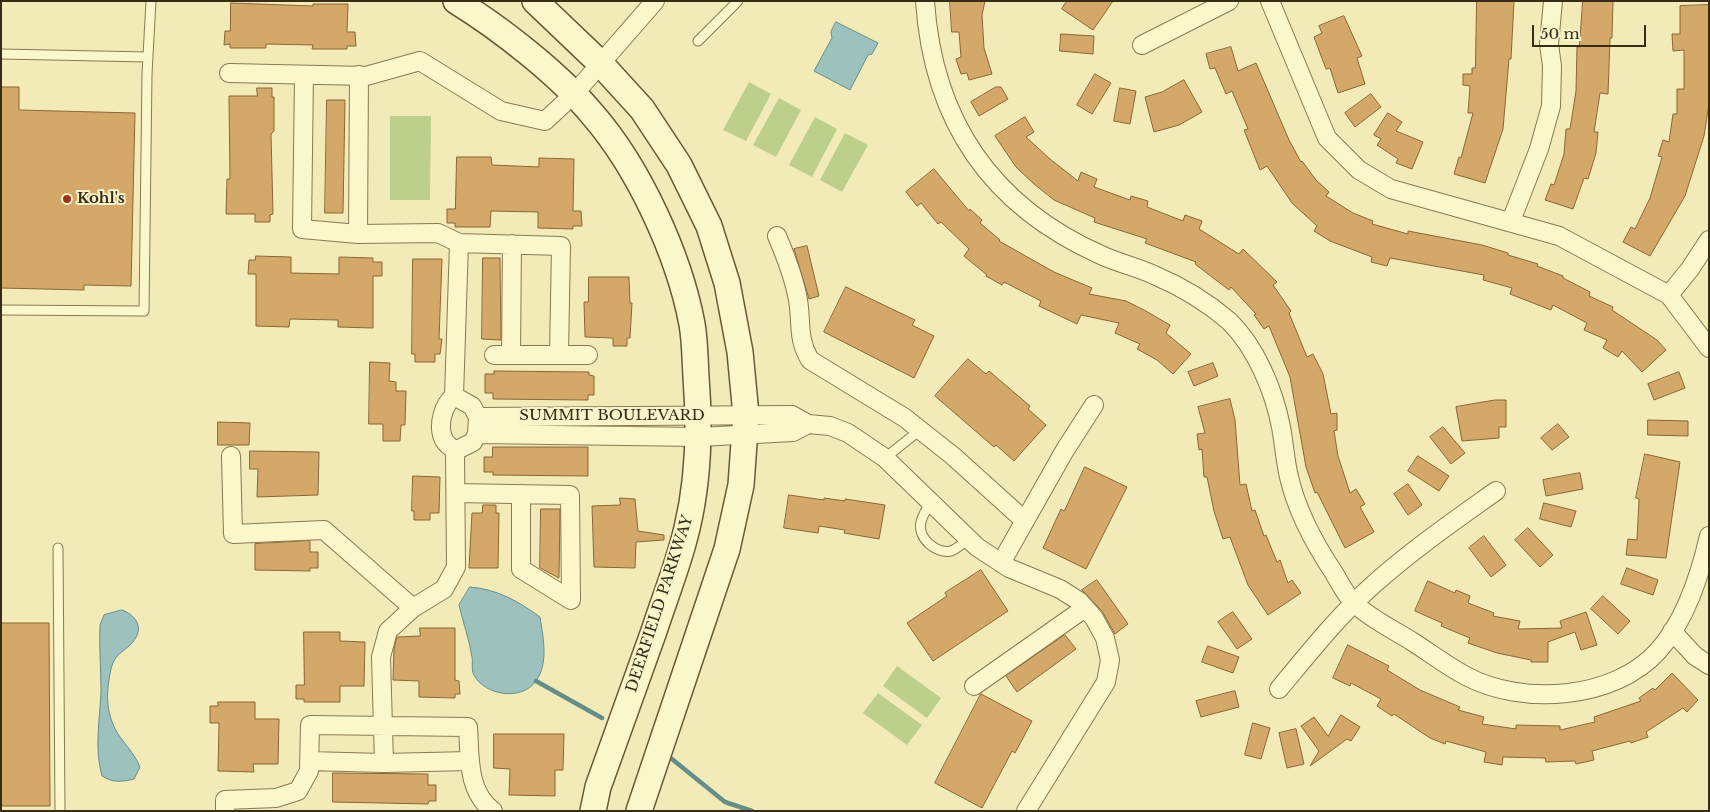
<!DOCTYPE html>
<style>
body{margin:0}
#map{position:relative;width:1710px;height:812px;overflow:hidden;background:#f2ebb8;font-family:"Libre Baskerville",serif}
canvas{display:block}
.frame{position:absolute;inset:0;border:2px solid #362c18;pointer-events:none}
.scale{position:absolute;left:1532px;top:25px;width:114px;height:22px;box-sizing:border-box;border:2px solid #362c18;border-top:0;padding-left:6px;font-size:15px;line-height:18px;white-space:nowrap;color:#362c18;-webkit-text-stroke:4px #f8f3c8;paint-order:stroke}
</style>
<div id="map">
<canvas width="1710" height="812"></canvas>
<div class="frame"></div>
<div class="scale">50 m</div>
</div>
<script>
const ctx = document.querySelector('canvas').getContext('2d');
ctx.lineJoin = 'round';
function fill(path, color) { ctx.fillStyle = color; ctx.fill(path, 'evenodd'); }
function strokePath(path, color, width, dash) { ctx.strokeStyle = color; ctx.lineWidth = width; ctx.lineCap = dash ? 'butt' : 'round'; ctx.setLineDash(dash || []); ctx.stroke(path); }
function drawText(font, color, halo, rows, align = 'center') {
  ctx.font = font + ' "Libre Baskerville",serif'; ctx.lineWidth = 4; ctx.setLineDash([]); ctx.textBaseline = 'middle'; ctx.strokeStyle = halo; ctx.fillStyle = color; for (const [text, x, y, turn = 0] of rows) {
    ctx.save(); ctx.translate(x, y); ctx.rotate((+turn || 0) * Math.PI / 180); ctx.textAlign = isNaN(turn) ? turn : align; if (halo) ctx.strokeText(text, 0, 0); ctx.fillText(text, 0, 0); ctx.restore();
  }
}
fill(new Path2D(`
 M749 82 771 94 746 141 723 130Z
 M779 98 801 110 776 157 753 145Z
 M390 116H431L430 200H390Z
 M815 117 837 129 812 177 789 165Z
 M845 133 868 145 842 192 820 180Z
 M897 666 941 698 927 718 883 686Z
 M878 693 922 725 907 745 863 713Z`), '#bcd08b');
const water = new Path2D(`
 M836 22 878 43 872 54 868 55 850 90 814 71 832 38 831 32Z
 M470 587C497 589 518 601 540 617 543 637 549 663 536 681 522 701 485 696 474 675 471 670 473 663 472 657 469 639 463 622 459 605Z
 M122 610C134 614 144 626 135 639 130 648 118 652 114 661 111 666 110 674 109 680 105 703 109 723 123 741 130 750 136 757 140 767L134 779C122 782 113 783 102 776 94 748 100 720 101 691 101 669 99 647 100 625L104 615Z`);
fill(water, '#9dc1bd');
strokePath(water, '#658e8b', 1);
strokePath(new Path2D(`
 M536 681 602 718
 M667 755 725 802 752 811`), '#658e8b', 4.5);
const building = new Path2D(`
 M950 1H985L982 15 984 48 992 74 969 80 967 73 961 74 956 59 961 57 959 32H952Z
 M1067 1H1113L1093 30 1062 9Z
 M1477 1H1514L1511 59H1509L1503 129 1485 183 1454 174 1459 157 1461 158 1473 113H1468L1470 86 1463 85V74H1472V68H1475Z
 M1583 1H1613L1612 38H1610L1608 94 1600 93 1594 132H1598L1596 153 1588 179 1584 178 1573 209 1545 200 1551 184 1554 185 1564 154 1566 129H1570L1576 91 1577 47H1579Z
 M231 3 313 6V4H348L347 32H355L356 46H347V49H312L313 45 266 44V48H230V44L224 45 225 31H230Z
 M1709 5V104L1704 136 1685 196 1650 256 1623 242 1631 227 1635 229 1650 198 1662 157 1658 156 1663 140 1669 142 1673 114H1677V89H1684V50L1673 51 1672 34H1680V6Z
 M1344 16 1362 56 1357 58 1365 84 1338 93 1330 68 1326 69 1314 37 1322 33 1319 26Z
 M1061 34 1094 36 1093 54 1060 51Z
 M1231 47 1238 71 1256 63 1289 140 1301 162 1302 161 1316 180 1329 192 1326 196 1353 213 1373 221 1372 224 1408 234V231L1482 245 1508 253V255L1538 264 1537 266 1563 276V278L1590 292 1589 296 1613 307 1612 310 1657 340 1666 350 1642 372 1622 351 1618 357 1603 348 1607 340 1584 330 1587 323 1553 305 1551 310 1510 294 1512 288 1483 280 1484 275 1390 258 1387 266 1371 262 1372 257 1330 241 1314 231 1317 226 1292 203 1267 166 1260 170 1244 130 1248 129 1232 91 1226 94 1215 68 1210 69 1206 54Z
 M1095 74 1111 83 1092 114 1077 105Z
 M1184 80 1202 112 1179 125 1154 132 1145 97 1162 92Z
 M1 87H19V110L135 113 131 286 84 285V290L1 288Z
 M996 87H1001L1008 99 979 116 971 102Z
 M257 88H272V97H274V131L271 134 273 214 270 215V222H255V214H226L227 179H230L229 96H257Z
 M1120 88 1136 91 1130 124 1114 121Z
 M1371 94 1381 107 1355 127 1345 113Z
 M327 100H345L343 213H325Z
 M1388 113 1402 122 1396 131 1423 142 1412 169 1396 163 1398 159 1377 145 1381 139 1374 135Z
 M1025 117 1034 132 1026 137 1050 159 1078 181 1081 172 1097 179 1094 187 1130 200 1131 196 1148 201 1147 207 1183 221 1185 215 1202 221 1199 229 1239 254 1243 249 1277 282 1273 285 1291 311 1289 313 1307 357 1313 354 1323 374 1331 414 1337 413V430L1334 431 1338 456 1350 493 1356 489 1365 504 1360 507 1374 532 1345 548 1317 492 1315 493 1306 467 1290 377 1269 326 1264 329 1254 315 1256 314 1231 287 1229 290 1195 264 1196 262 1145 243 1147 239 1094 222 1095 218 1054 200 1034 184 1016 167 995 136Z
 M457 157H491L492 165 539 167V158L574 159 573 211H581L582 226H573V229L538 228V212L491 211 490 227H455V223H447V209H455Z
 M934 169 969 211 970 209 982 220 980 223 1000 240 999 241 1054 272 1092 288 1089 294 1126 301 1144 310 1170 325 1166 333 1191 354 1173 374 1157 360 1137 349 1140 344 1115 333 1119 323 1081 315 1077 324 1039 306 1041 301 1004 282 1002 285 986 276 987 275 964 256 969 249 941 222 938 224 921 203 917 206 906 192Z
 M807 246 819 296 809 299 794 249Z
 M256 256 291 257V273L339 274V257L373 258V262H382V276H373V328L338 327V320L290 319 289 327 256 326V274H248L249 260H255Z
 M483 258H500L501 340 482 339Z
 M413 259H442L439 339H442L440 354H435V362H415V354H412Z
 M589 277H629L630 303H632L630 338H627V346H613V338L585 337 584 302H588Z
 M846 287 915 320 912 325 934 336 914 378 824 332Z
 M968 359 986 374 989 371 1030 406 1028 409 1046 425 1014 461 996 445 994 447 935 396Z
 M370 362 390 363 389 381 396 382V391H406L405 425H401L400 441H383V424H369Z
 M1213 363 1218 376 1194 386 1188 372Z
 M494 371 589 372V375L594 376V395H588V400L493 399V393H485V374H494Z
 M1679 372 1685 388 1654 400 1648 384Z
 M1230 399 1235 420 1240 485 1246 484 1252 511 1255 510 1264 536 1266 535 1277 562 1280 560 1288 583 1292 580 1301 593 1268 615 1248 585 1230 537 1223 539 1214 511 1207 477H1204L1202 449 1199 450 1197 434 1205 433 1198 407Z
 M1495 400H1506V427H1499V438L1462 441 1456 407Z
 M1648 420 1688 421V436L1648 435Z
 M218 422 250 423 249 445H218Z
 M1558 424 1569 437 1552 450 1541 438Z
 M1443 427 1465 453 1451 464 1430 437Z
 M493 447H588V476L493 475V472H484V457H492Z
 M250 451 319 452 318 495 257 497 258 469H250Z
 M1645 454 1680 462 1666 558 1626 555 1628 539 1637 540 1639 499 1636 498Z
 M1418 456 1449 476 1439 491 1408 471Z
 M1085 467 1127 487 1086 569 1043 548 1061 509 1064 511Z
 M1580 473 1583 489 1546 496 1543 480Z
 M413 476 440 477 439 513H430V520H414V511H412Z
 M1408 484 1422 505 1408 515 1394 494Z
 M789 495 824 500V498L845 501V499L885 505 879 539 844 533 845 530 819 526 818 533 784 528Z
 M620 498 635 499 638 531 664 535V540L636 542 635 568 594 567 592 506 620 505Z
 M1544 503 1576 511 1571 527 1540 519Z
 M483 505H496V513H499L498 568H469L472 513H482Z
 M541 509H560L559 578 540 568Z
 M1528 528 1553 555 1540 567 1515 540Z
 M1484 536 1506 565 1491 577 1469 548Z
 M310 541V552H318V568H310V571L255 570V544Z
 M1627 568 1658 580 1653 595 1621 584Z
 M981 570 1008 611 933 661 907 623 947 596 945 593Z
 M1097 580 1128 624 1115 634 1102 611 1082 590Z
 M1428 581 1455 593 1456 590 1470 596 1468 603 1494 613 1493 616 1520 621 1518 629 1562 628 1560 621 1586 612 1597 645 1581 650 1575 632 1548 642V662H1531V660L1497 653 1468 643 1470 638 1441 626 1442 623 1415 611Z
 M1603 596 1630 621 1618 634 1591 609Z
 M1233 612 1252 639 1237 649 1218 622Z
 M1 623H49L50 806H1Z
 M420 628H455V680L459 681 460 694H455V698L419 697V681L393 680 394 649 397 637 420 636Z
 M304 632H340V641L365 642 364 686H340V702H304V699H296V685H304Z
 M1065 635 1076 649 1017 692 1006 676Z
 M1348 645 1389 666 1387 670 1420 690 1460 707 1458 710 1484 717 1482 724 1516 729V725L1560 726V730L1595 722 1594 717 1641 701 1639 698 1653 688 1655 690 1672 673 1698 700 1687 712 1683 708 1646 732 1648 737 1631 743 1630 741 1592 751 1594 760 1576 764 1575 761 1546 762 1545 758 1503 757 1502 765 1484 762 1486 752 1446 741 1445 744 1430 738 1394 714 1392 716 1377 706 1381 699 1351 683 1350 686 1333 678Z
 M1208 646 1239 657 1233 673 1202 662Z
 M1235 691 1239 707 1201 717 1196 701Z
 M981 694 1032 721 1015 753 1012 751 982 808 935 783Z
 M218 702H255V719H279L278 764H253L254 772 218 771 219 723H210V706H218Z
 M1341 715 1360 727 1351 741 1347 739 1310 766 1319 751 1301 726 1314 717 1328 736Z
 M1253 723 1270 728 1261 759 1245 755Z
 M1296 729 1304 764 1287 768 1279 733Z
 M494 734H564L563 770H555V796L509 795 510 769 494 768Z
 M333 773 428 774V785H436V801H429L428 804 333 802Z`);
fill(building, '#d4a869');
strokePath(building, '#8a6635', 1);
const lane = new Path2D(`
 M698 41 738 1
 M1 54 148 57
 M1 310 144 311 147 74 151 1
 M885 458 920 430
 M930 503C927 509 922 516 921 522 917 538 936 554 951 551 957 549 963 543 968 539
 M58 548 60 811`);
const street = new Path2D(`
 M925 1C933 121 991 206 1101 255 1118 263 1137 267 1154 275 1180 286 1207 302 1229 321 1256 347 1274 391 1281 427 1284 443 1285 460 1289 477 1297 512 1314 543 1334 573 1340 583 1346 596 1355 604 1371 619 1394 630 1413 642 1430 653 1447 666 1466 676 1522 706 1614 700 1658 651 1686 620 1700 575 1709 536
 M1270 1 1327 138 1359 170 1391 189 1559 236 1669 295 1709 348
 M1142 45 1229 1
 M229 73 366 76 420 61 501 111 545 121 574 94 655 1
 M304 75 302 229 358 234 438 233 459 243 454 396C443 405 437 426 444 440 446 444 452 448 455 451L456 567 444 589 413 608 388 631 381 657 384 763
 M1511 221 1539 149 1551 106 1552 66 1549 44 1553 1
 M358 234 359 75
 M777 236C786 257 794 277 798 300 802 324 797 338 810 360L905 418 953 456 1025 521
 M459 243 561 246 559 354
 M1669 295 1690 269 1709 240
 M494 355H588
 M511 355 512 244
 M454 396 472 406 478 417 477 434 473 442 455 451
 M808 424 830 426 848 433 885 458 977 547 1009 568 1060 589 1079 601 1094 618 1105 638 1110 660 1106 682 1026 811
 M477 434 700 437 793 432 808 424 792 415 478 417
 M231 456 233 534 324 530 413 608
 M456 493 570 495 571 600 521 569V494
 M1001 563 1065 450 1094 405
 M1672 631 1695 656 1709 665
 M974 686 1085 608
 M1279 689C1309 653 1338 616 1374 584 1412 550 1454 521 1496 491
 M309 761 384 763 470 761
 M225 811V800L276 798 298 791 309 771 310 725 468 727C470 758 467 791 493 811`);
const secondary = new Path2D(`
 M456 1C501 29 559 74 593 115 639 168 679 255 692 324 695 341 695 360 696 377 700 428 699 478 687 528 679 563 665 597 654 631 635 683 617 735 598 787L593 811
 M535 1 600 63 642 109 679 165 709 226 727 283 740 352 746 415 741 485 727 549 639 811`);
strokePath(lane, '#887952', 11);
strokePath(street, '#887952', 20);
strokePath(secondary, '#6a5935', 28);
strokePath(lane, '#fcf6cb', 9);
strokePath(street, '#fcf6cb', 18);
strokePath(secondary, '#fcf6cb', 25);
for (const [x, y, r, color] of [
 [67,199,5,"#9d321c"]
]) { const dot = new Path2D(); dot.arc(x, y, r, 0, 2 * Math.PI); ctx.fillStyle = color; ctx.fill(dot); strokePath(dot, '#f8f3c8', 2); }
drawText('bold 15px', '#362c18', '#f8f3c8', [
 ["Kohl's",77,199]
], 'left');
drawText('15px', '#362c18', '#f8f3c8', [
 ["SUMMIT BOULEVARD",612,416],
 ["DEERFIELD PARKWAY",660,604,-72]
]);
</script>
